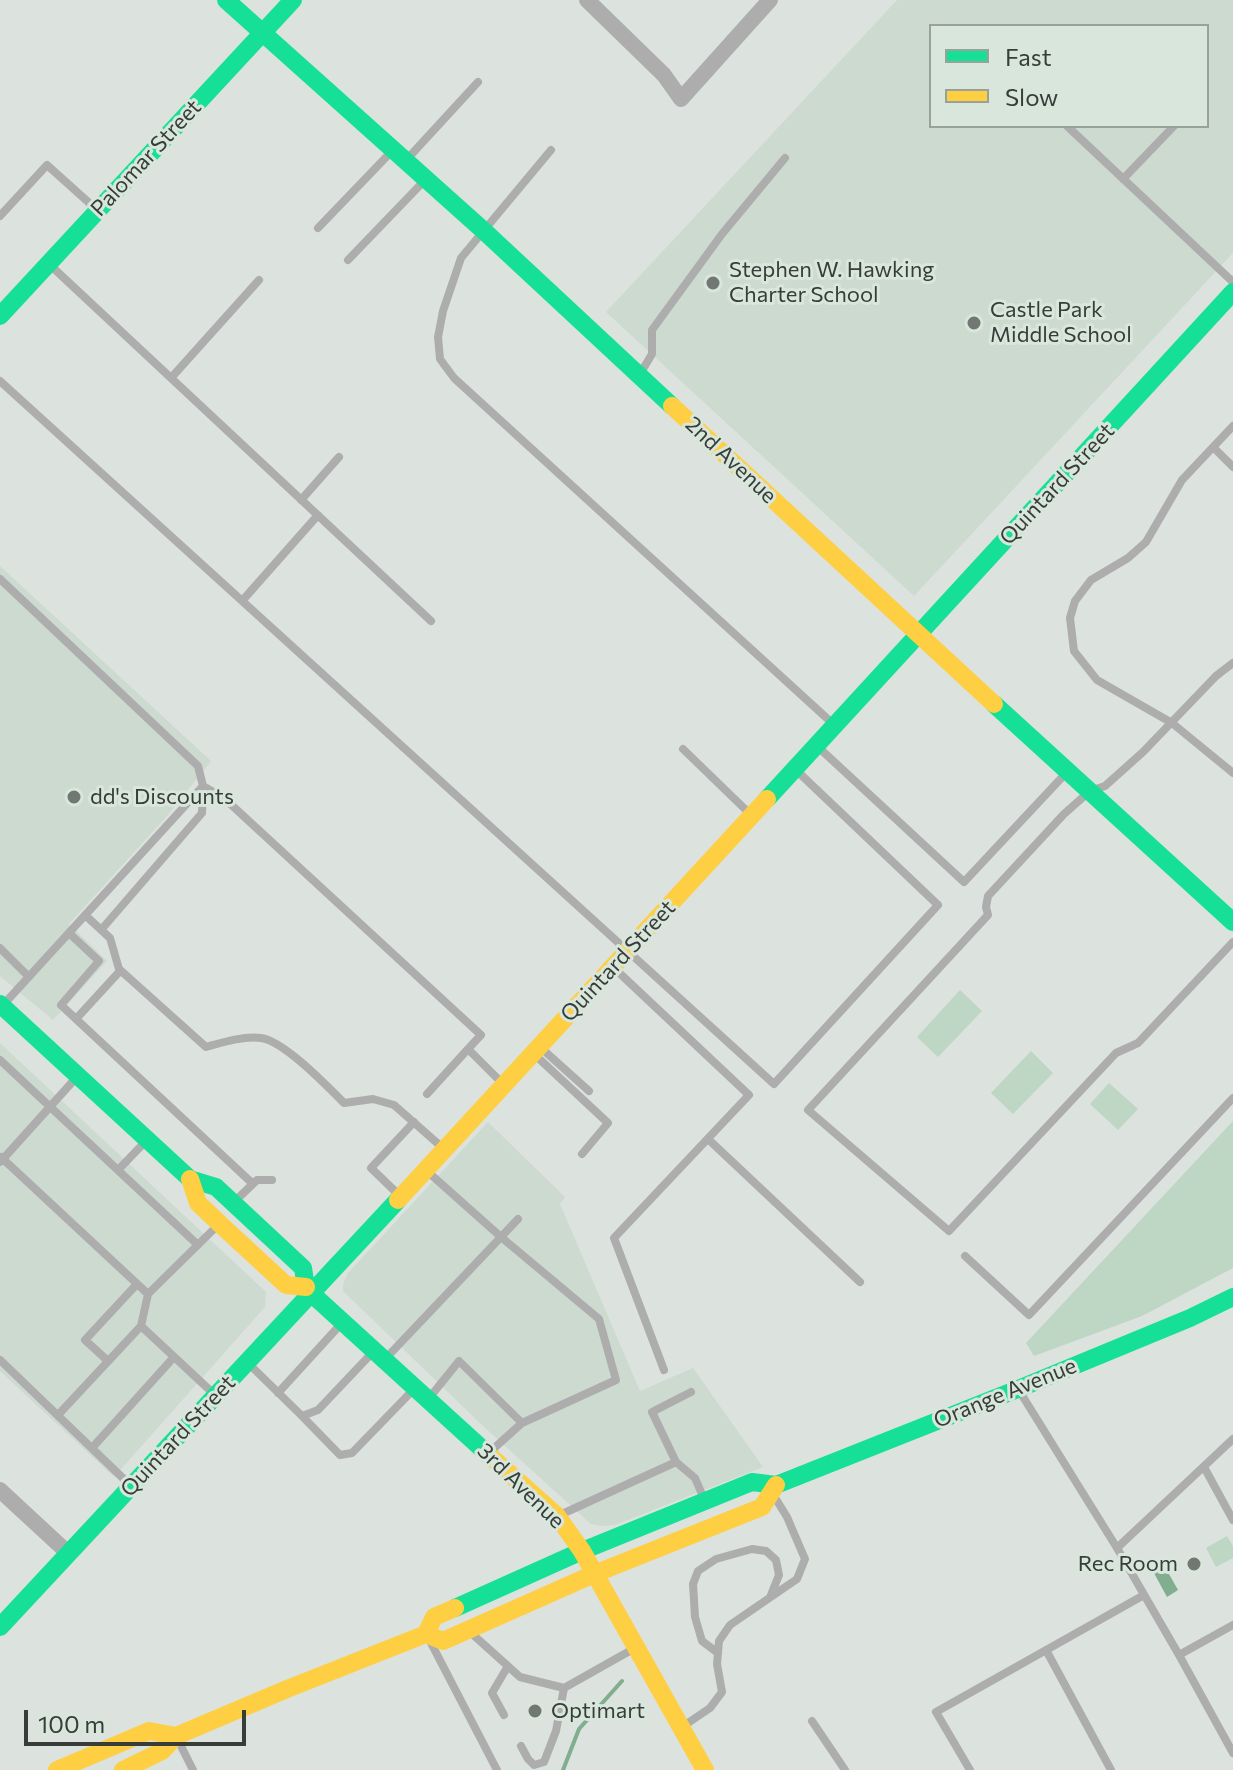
<!DOCTYPE html>
<style>
body{margin:0}
#map{position:relative;width:1233px;height:1770px;overflow:hidden;background:#dce2dd;font-family:Commissioner,sans-serif}
canvas{display:block}
.legend{position:absolute;left:929px;top:24px;width:280px;height:104px;box-sizing:border-box;background:#d8e6dc;border:2px solid #98a29b;margin:0;padding:10px 14px;list-style:none;font-size:24px;color:#383d39}
.legend li{display:flex;align-items:center;gap:16px;height:40px}
.legend b{width:40px;border:2px solid #98a29b}
.scale{position:absolute;left:24px;top:1710px;width:222px;height:36px;box-sizing:border-box;border:4px solid #383d39;border-top:0;padding-left:10px;font-size:24px;line-height:28px;white-space:nowrap;color:#383d39;-webkit-text-stroke:6px #d8e6dc;paint-order:stroke}
</style>
<div id="map">
<canvas width="1233" height="1770"></canvas>
<ul class="legend">
<li><b style="height:10px;background:#16e098"></b>Fast</li>
<li><b style="height:10px;background:#ffcf43"></b>Slow</li>
</ul>
<div class="scale">100 m</div>
</div>
<script>
const ctx = document.querySelector('canvas').getContext('2d');
ctx.lineJoin = 'round';
function fill(path, color) { ctx.fillStyle = color; ctx.fill(path, 'evenodd'); }
function strokePath(path, color, width, dash) { ctx.strokeStyle = color; ctx.lineWidth = width; ctx.lineCap = dash ? 'butt' : 'round'; ctx.setLineDash(dash || []); ctx.stroke(path); }
function drawText(font, color, halo, rows, align = 'center') {
  ctx.font = font + ' Commissioner,sans-serif'; ctx.lineWidth = 6; ctx.setLineDash([]); ctx.textBaseline = 'middle'; ctx.strokeStyle = halo; ctx.fillStyle = color; for (const [text, x, y, turn = 0] of rows) {
    ctx.save(); ctx.translate(x, y); ctx.rotate((+turn || 0) * Math.PI / 180); ctx.textAlign = isNaN(turn) ? turn : align; if (halo) ctx.strokeText(text, 0, 0); ctx.fillText(text, 0, 0); ctx.restore();
  }
}
fill(new Path2D(`
 M897 0H1233V253L914 596 606 312ZM931 26H1207V126H931Z
 M0 566 211 761 167 816 69 924 107 961 53 1020 0 976Z
 M0 1043 266 1292 265 1307 114 1477 0 1371Z
 M488 1122 565 1197 560 1204 640 1391 693 1368 763 1467 615 1525 601 1526 591 1524 482 1425 343 1291V1284L348 1273Z`), '#cddad0');
fill(new Path2D(`
 M960 990 982 1011 938 1057 917 1037Z
 M1031 1051 1053 1073 1013 1114 991 1093Z
 M1109 1083 1138 1109 1118 1130 1090 1104Z
 M1233 1121V1268L1142 1316 1034 1356 1026 1343Z
 M1227 1536 1233 1546V1558L1216 1567 1206 1548Z`), '#bed6c4');
fill(new Path2D(`
 M1165 1567 1178 1590 1167 1597 1154 1573Z`), '#80ae8f');
strokePath(new Path2D(`
 M563 1770 579 1729 622 1681`), '#80ae8f', 4);
strokePath(new Path2D(`
 M1067 126 1233 282
 M551 150 461 258 443 311 438 337 440 359 454 378 831 722
 M409 157 478 82
 M1123 179 1174 126
 M0 216 47 165 96 209
 M318 228 392 151
 M348 260 425 180
 M49 264 431 621
 M640 374 652 354V330L722 234 785 158
 M171 378 259 280
 M0 381 774 1084 938 905 796 770
 M1233 426 1182 480 1146 542 1128 558 1091 580 1075 601 1070 618 1074 651 1097 680 1172 723 1233 773
 M1214 448 1233 467
 M301 500 339 457
 M0 579 198 766 203 786 4 1004
 M242 601 318 515
 M1233 663 1216 676 1143 752 1105 786 1090 791 1064 814 988 896 986 907 988 915 808 1110 949 1231 1116 1053 1138 1043 1233 942
 M817 746 964 882 1067 772
 M683 749 748 812
 M203 786 225 799 481 1035 468 1049
 M85 915 110 938 119 969 206 1047C224 1042 243 1036 261 1038 284 1041 327 1086 344 1103L373 1099 394 1105 444 1149
 M101 930 202 813 203 787
 M69 933 99 961 61 1005 76 1019
 M0 948 29 977
 M614 968 749 1095 614 1238 664 1370
 M120 971 76 1019 252 1183
 M540 1047 589 1091
 M534 1054 608 1123 582 1154
 M0 1060 198 1245
 M427 1094 468 1049 501 1082
 M708 1139 860 1282
 M1 1157 3 1159 75 1079
 M0 1162 3 1159 148 1294
 M118 1170 145 1142
 M400 1196 371 1168 414 1122
 M234 1202 257 1180H272
 M965 1256 1029 1315 1233 1098
 M141 1326 148 1294 218 1225
 M388 1356 501 1237 428 1172
 M0 1360 129 1484
 M108 1361 85 1340 137 1284
 M251 1366 302 1416 318 1410 372 1353
 M1020 1392 1117 1548 1179 1655 1233 1753
 M278 1393 340 1325
 M430 1397 459 1361 522 1423
 M58 1415 141 1326 215 1395
 M302 1416 340 1455 352 1453 414 1389
 M92 1448 174 1357
 M492 1450 522 1423 616 1380 599 1319 501 1237 518 1219
 M676 1462 695 1478 704 1499
 M1204 1467 1233 1520
 M562 1514 676 1462 652 1412 691 1392
 M1117 1548 1233 1439
 M470 1632 520 1677 564 1688 635 1648
 M431 1643 497 1770
 M1046 1650 1111 1770
 M718 1653 702 1641 695 1617 693 1584 698 1571 716 1559 752 1549 766 1551 776 1560 779 1575 771 1595
 M1179 1655 1233 1625
 M504 1715 492 1693 508 1666
 M812 1721 845 1770
 M682 1727 710 1708 722 1692 717 1664 719 1641 730 1625 797 1579 805 1559 787 1517 774 1496
 M178 1740 193 1770
 M521 1746 528 1759 534 1765 544 1762 556 1731 564 1688
 M970 1770 936 1712 1144 1595`), '#adadae', 8);
strokePath(new Path2D(`
 M587 0 664 75 681 99 770 0
 M0 1490 68 1553`), '#adadae', 16);
strokePath(new Path2D(`
 M226 0 484 231 672 406
 M0 316 293 0
 M994 704 1233 922
 M767 799 1233 292
 M0 1004 190 1179 216 1187 303 1268 306 1287 312 1294 491 1457
 M455 1608 582 1551 752 1482 776 1485 1018 1389 1190 1318 1233 1297
 M0 1627 398 1200`), '#16e098', 18);
strokePath(new Path2D(`
 M672 406 994 704
 M190 1179 198 1203 220 1224 286 1285 306 1287
 M398 1200 767 799
 M491 1457 557 1516 582 1551 705 1770
 M426 1634 443 1641 594 1574 762 1507 776 1485
 M57 1770 149 1731 176 1736
 M123 1770 162 1751 176 1736 287 1689 426 1634 434 1617 455 1608`), '#ffcf43', 18);
for (const [x, y, r, color] of [
 [713,283,8,"#717772"],
 [974,323,8,"#717772"],
 [74,797,8,"#717772"],
 [1194,1564,8,"#717772"],
 [535,1711,8,"#717772"]
]) { const dot = new Path2D(); dot.arc(x, y, r, 0, 2 * Math.PI); ctx.fillStyle = color; ctx.fill(dot); strokePath(dot, '#d8e6dc', 3); }
drawText('22px', '#383d39', '#d8e6dc', [
 ["Palomar Street",146,158,-47],
 ["2nd Avenue",731,460,43],
 ["Quintard Street",1057,484,-47],
 ["Quintard Street",618,961,-47],
 ["Orange Avenue",1005,1393,-22],
 ["Quintard Street",178,1436,-47],
 ["3rd Avenue",521,1486,44]
]);
drawText('22px', '#383d39', '#d8e6dc', [
 ["Stephen W. Hawking",729,270],
 ["Charter School",729,295],
 ["Castle Park",990,310],
 ["Middle School",990,335],
 ["dd's Discounts",90,797],
 ["Rec Room",1178,1564,"right"],
 ["Optimart",551,1711]
], 'left');
</script>
